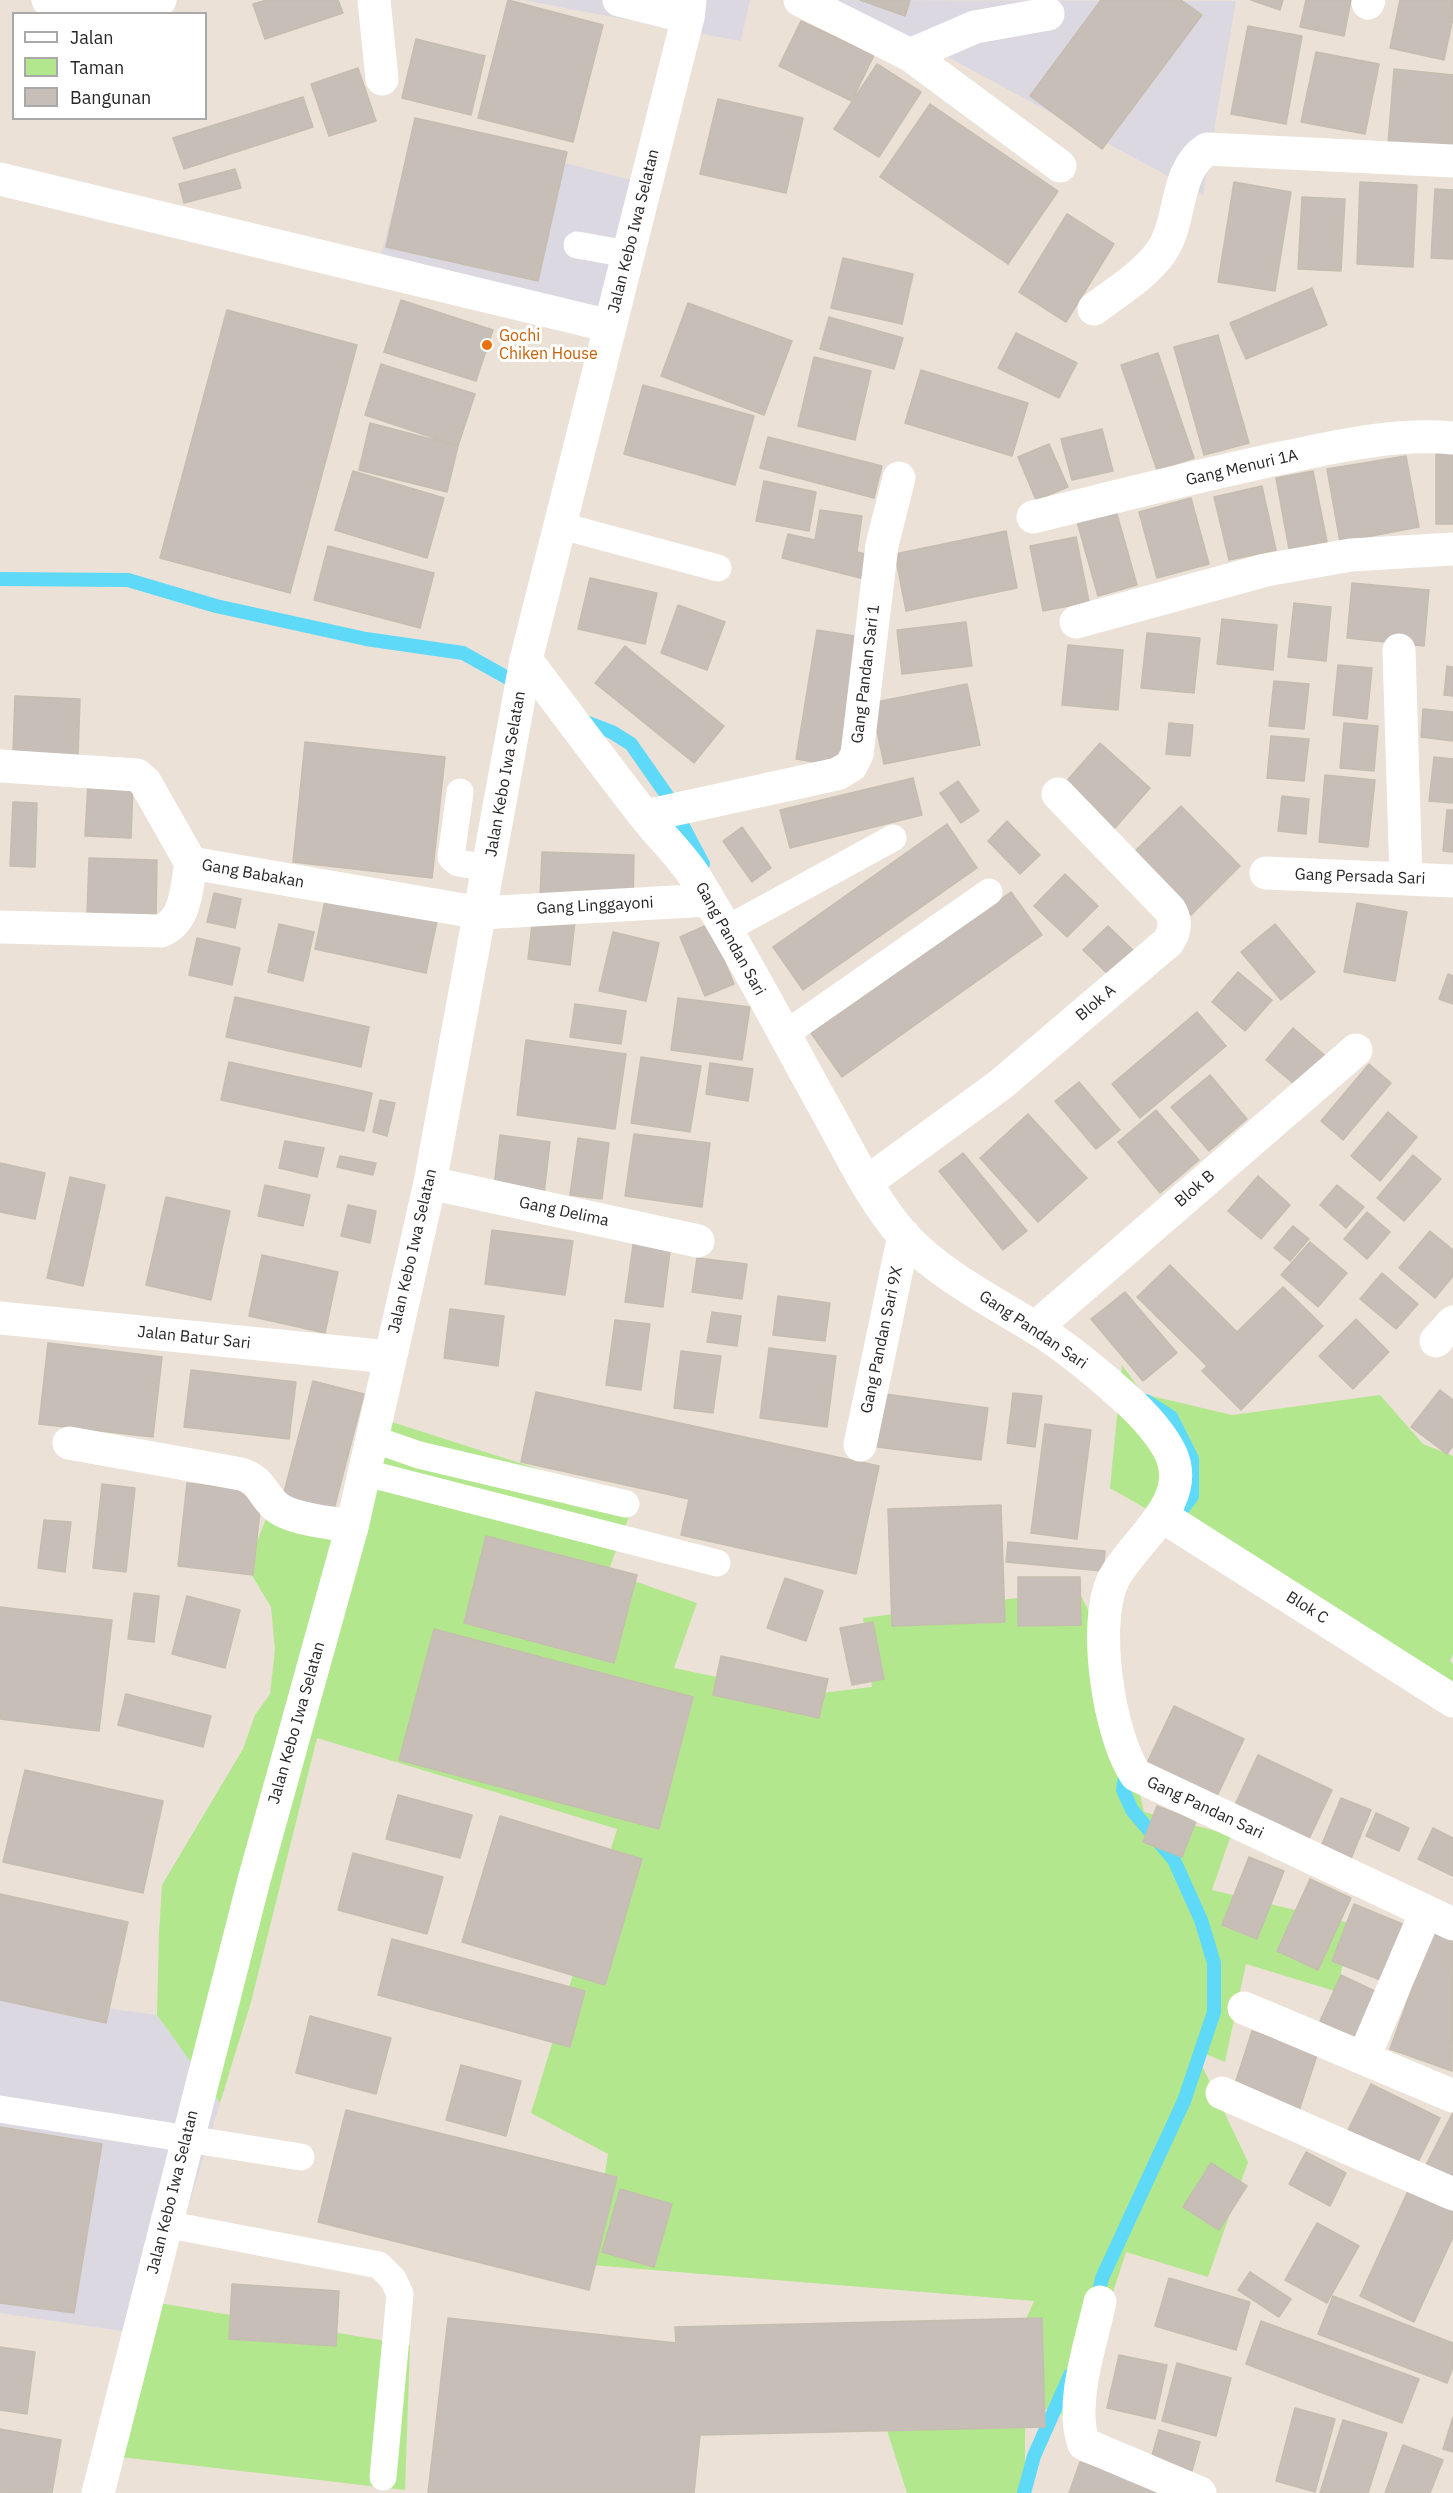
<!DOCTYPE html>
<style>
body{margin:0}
#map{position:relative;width:1453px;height:2493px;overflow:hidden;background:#ebe1d6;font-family:"IBM Plex Sans",sans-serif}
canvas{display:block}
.legend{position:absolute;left:12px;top:12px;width:195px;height:108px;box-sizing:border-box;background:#fff;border:2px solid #a9a9a9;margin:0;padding:8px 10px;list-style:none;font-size:18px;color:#272727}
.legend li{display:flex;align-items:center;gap:12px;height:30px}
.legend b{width:30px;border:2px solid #a9a9a9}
</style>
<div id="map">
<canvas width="1453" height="2493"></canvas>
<ul class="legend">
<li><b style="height:8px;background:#fff"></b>Jalan</li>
<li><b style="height:16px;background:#b2e78d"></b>Taman</li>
<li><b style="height:16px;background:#c6beb7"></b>Bangunan</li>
</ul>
</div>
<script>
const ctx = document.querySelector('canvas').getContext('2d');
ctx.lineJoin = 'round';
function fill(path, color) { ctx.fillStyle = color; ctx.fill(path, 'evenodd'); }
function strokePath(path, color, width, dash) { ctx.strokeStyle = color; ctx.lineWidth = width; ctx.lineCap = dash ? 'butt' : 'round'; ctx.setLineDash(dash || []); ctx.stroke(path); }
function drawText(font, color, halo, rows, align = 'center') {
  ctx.font = font + ' "IBM Plex Sans",sans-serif'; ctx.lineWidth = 6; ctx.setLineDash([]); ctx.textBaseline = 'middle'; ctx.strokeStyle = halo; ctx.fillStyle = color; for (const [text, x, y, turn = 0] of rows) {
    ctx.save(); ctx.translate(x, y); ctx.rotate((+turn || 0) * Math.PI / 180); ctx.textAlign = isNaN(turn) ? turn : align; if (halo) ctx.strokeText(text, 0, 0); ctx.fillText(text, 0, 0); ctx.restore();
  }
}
fill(new Path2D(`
 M523 0H750L741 41Z
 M810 0 1236 1 1203 195 946 56Z
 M415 124 654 186 621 333 378 267Z
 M0 1994 157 2015 220 2103 159 2303 142 2334 0 2313Z`), '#dbd8e2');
fill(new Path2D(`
 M1122 1365 1143 1394 1232 1415 1380 1395 1423 1444 1453 1456V1654L1450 1661 1453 1664V1695L1343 1622 1110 1488Z
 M370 1415 635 1500 608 1572 697 1603 674 1668 804 1695 872 1687 863 1618 1078 1590 1104 1641 1144 1812 1231 1835 1212 1890 1349 1923 1338 1992 1246 1964 1225 2062 1194 2049 1248 2162 1208 2277 1126 2252 1072 2418 1025 2402V2493H907L879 2405 995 2390 1034 2301 591 2265 608 2154 531 2113 617 1829 317 1738 251 2002 220 2103 157 2015 159 1933 162 1885 243 1749 255 1715 270 1694 275 1650 271 1607 247 1567 275 1496 354 1511Z
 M159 2303 410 2345 405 2490 95 2454Z`), '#b2e78d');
strokePath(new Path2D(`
 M0 579 128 580 216 606 366 639 463 653 522 686
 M583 721 612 732 631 744 666 794 703 864
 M1146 1401 1171 1417 1192 1459V1496L1175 1519
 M1096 2304 1102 2278 1184 2101 1214 2012V1963L1201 1920 1174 1860 1132 1810 1123 1790 1126 1769
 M1024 2493 1034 2456 1070 2375`), '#5fd9f8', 14);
const building = new Path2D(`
 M267 0H338L343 13 265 39 253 4Z
 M508 0 603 25 573 142 478 118Z
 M860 0H910L905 16Z
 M1101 0H1181L1202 15 1102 149 1030 96Z
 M1251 0H1283L1280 10Z
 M1306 0H1351L1344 36 1300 27Z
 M1400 0H1453V18L1444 60 1390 48Z
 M801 21 874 55 852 101 779 66Z
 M1248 26 1302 36 1286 124 1231 114Z
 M416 39 485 56 471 115 402 98Z
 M1316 52 1379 64 1365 134 1301 122Z
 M877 64 921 92 879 157 834 129Z
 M358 68 376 121 329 136 311 84Z
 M1394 69 1453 75V150L1388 144Z
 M303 97 313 127 184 169 173 138Z
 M718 99 803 118 786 193 700 174Z
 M930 104 1058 191 1008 264 880 177Z
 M415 118 567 152 538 281 386 247Z
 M235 169 241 188 184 203 179 184Z
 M1234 182 1291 192 1275 291 1218 282Z
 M1360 182 1417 185 1413 267 1357 264Z
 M1435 189 1453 190V259L1431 258Z
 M1302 197 1345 199 1341 271 1298 269Z
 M1067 214 1114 244 1066 322 1019 292Z
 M843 258 913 274 902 324 831 308Z
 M1312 288 1327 325 1246 359 1230 323Z
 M401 300 493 330 476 381 384 352Z
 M688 303 792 341 764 415 661 376Z
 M227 310 357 345 290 593 160 558Z
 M829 317 903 338 894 369 820 349Z
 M1016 333 1077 363 1059 398 998 368Z
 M1218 335 1249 443 1204 455 1174 347Z
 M1158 353 1194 458 1157 470 1121 365Z
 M814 357 871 371 855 440 798 426Z
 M381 364 475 394 458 446 365 415Z
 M921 370 1028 403 1012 456 905 423Z
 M643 385 754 416 735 485 624 454Z
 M370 423 458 446 447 492 359 470Z
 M1102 429 1113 471 1072 480 1061 439Z
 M768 437 882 466 874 498 760 468Z
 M1049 444 1068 487 1036 500 1018 457Z
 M1436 452H1453V524H1436Z
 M1406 456 1419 527 1340 542 1327 469Z
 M353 471 444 498 427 558 335 530Z
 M1313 471 1328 547 1290 554 1276 478Z
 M764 481 816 492 809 531 756 521Z
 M1262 486 1276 550 1229 560 1214 497Z
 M1191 498 1209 564 1157 578 1139 512Z
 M1115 507 1137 585 1098 596 1076 518Z
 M820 510 862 516 857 552 870 555 864 579 782 558 788 534 815 540Z
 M1006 531 1017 588 906 611 895 554Z
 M1076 537 1089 602 1043 611 1030 546Z
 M328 546 434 573 420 628 314 600Z
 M590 578 657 593 645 644 578 629Z
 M1352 583 1429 590 1424 646 1347 638Z
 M1294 603 1331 607 1326 661 1288 657Z
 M678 605 725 622 707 670 661 653Z
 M1222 619 1277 625 1273 670 1217 664Z
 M966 622 972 666 902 674 897 630Z
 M817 630 861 637 839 766 796 759Z
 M1147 633 1200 638 1194 693 1141 688Z
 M1068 645 1123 650 1118 710 1062 705Z
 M625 646 724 726 694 763 595 683Z
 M1338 665 1372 668 1367 719 1333 715Z
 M1447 666 1453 667V696L1444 695Z
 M1274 681 1309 684 1304 729 1269 726Z
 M967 684 980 745 884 764 871 703Z
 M15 696 80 699 78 756 13 753Z
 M1423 709 1453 712V741L1421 737Z
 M1169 723 1193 725 1190 756 1166 754Z
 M1344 723 1378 726 1374 771 1340 768Z
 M1271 736 1309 739 1304 781 1267 778Z
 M305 742 445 757 432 878 293 862Z
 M1100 743 1150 788 1108 836 1057 792Z
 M1434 757 1453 759V803L1429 801Z
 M1325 775 1375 780 1368 847 1319 842Z
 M913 778 922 815 790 848 780 810Z
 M958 781 979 811 961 823 940 793Z
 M88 783 133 785 131 838 85 836Z
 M1282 796 1309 799 1306 834 1278 831Z
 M13 802 37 803 35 867 10 866Z
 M1181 806 1240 866 1191 915 1131 855Z
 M1447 810H1453V852L1443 851Z
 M1007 821 1040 855 1020 874 988 841Z
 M947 824 977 868 803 990 773 947Z
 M742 827 771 868 752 882 723 841Z
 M542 852 634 855 633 901 540 898Z
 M89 858 157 860 156 917 87 915Z
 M1065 874 1098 906 1067 937 1034 906Z
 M1011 892 1042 935 842 1077 811 1033Z
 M214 893 241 899 235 928 207 922Z
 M326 896 437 921 426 973 315 949Z
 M1357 903 1407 912 1395 981 1344 972Z
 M533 916 575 921 570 965 528 959Z
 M279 924 314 932 303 981 268 972Z
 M709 924 734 984 705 996 680 937Z
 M1275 924 1315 972 1281 1000 1241 952Z
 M1108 926 1136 953 1111 977 1083 950Z
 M613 932 659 943 646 1001 599 991Z
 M197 938 240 948 232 985 189 975Z
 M1238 972 1272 1000 1245 1031 1212 1002Z
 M1448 974 1453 976V1004L1439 999Z
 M235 997 369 1027 361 1067 226 1037Z
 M678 998 750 1007 742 1060 671 1050Z
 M575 1004 626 1011 621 1044 570 1037Z
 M1197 1012 1226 1046 1140 1118 1112 1084Z
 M1293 1028 1329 1059 1302 1091 1266 1060Z
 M526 1040 626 1054 615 1129 517 1115Z
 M641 1057 701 1066 690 1132 631 1123Z
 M229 1062 372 1093 364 1131 221 1100Z
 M710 1063 753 1069 748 1101 706 1094Z
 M1369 1064 1391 1083 1343 1140 1321 1121Z
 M1210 1075 1247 1119 1209 1151 1171 1107Z
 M1079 1082 1120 1130 1096 1149 1055 1101Z
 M380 1100 395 1103 387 1136 373 1132Z
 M1156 1110 1199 1160 1160 1193 1118 1142Z
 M1388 1112 1417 1137 1380 1181 1351 1156Z
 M1028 1114 1087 1178 1038 1222 980 1158Z
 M634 1134 710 1143 702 1207 625 1196Z
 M500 1135 550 1142 544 1194 494 1187Z
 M578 1138 609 1143 602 1199 570 1195Z
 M285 1141 324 1148 317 1177 279 1168Z
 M963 1153 1027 1231 1003 1250 939 1171Z
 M1413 1155 1441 1179 1404 1221 1377 1198Z
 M340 1156 376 1163 373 1175 337 1167Z
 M0 1163 45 1173 35 1219 0 1212Z
 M1258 1176 1290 1205 1261 1239 1228 1211Z
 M70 1177 105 1185 83 1286 47 1278Z
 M265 1185 310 1195 303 1226 258 1216Z
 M1337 1185 1364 1207 1346 1228 1320 1205Z
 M166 1197 230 1211 211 1300 146 1285Z
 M348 1205 376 1211 370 1243 341 1236Z
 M1367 1212 1390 1232 1367 1259 1344 1239Z
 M1293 1226 1309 1239 1290 1261 1274 1248Z
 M492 1230 573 1241 565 1295 485 1284Z
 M1430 1231 1453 1250V1276L1435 1298 1399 1268Z
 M634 1238 671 1243 663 1307 625 1302Z
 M1310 1242 1347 1273 1318 1307 1281 1275Z
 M262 1255 338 1272 325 1333 249 1316Z
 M697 1258 747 1264 742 1299 692 1292Z
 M1170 1265 1237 1332 1283 1287 1323 1326 1241 1410 1202 1371 1207 1366 1137 1297Z
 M1382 1273 1418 1304 1396 1329 1360 1299Z
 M1125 1292 1177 1353 1143 1381 1091 1319Z
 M778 1296 830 1303 825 1341 773 1335Z
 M450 1309 504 1316 498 1366 444 1358Z
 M712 1312 741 1316 737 1346 707 1342Z
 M1356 1319 1389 1352 1353 1389 1319 1356Z
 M615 1320 650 1324 641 1390 606 1385Z
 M48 1343 162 1357 153 1437 39 1424Z
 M769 1348 836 1356 827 1427 760 1418Z
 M681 1351 721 1356 713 1413 674 1408Z
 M191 1370 296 1382 289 1439 184 1427Z
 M313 1381 364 1394 334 1509 283 1496Z
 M1440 1390 1453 1400V1446L1447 1454 1411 1427Z
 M536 1392 879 1466 856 1574 681 1535 689 1499 521 1462Z
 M1013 1393 1042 1396 1035 1447 1007 1443Z
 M885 1394 988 1408 981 1460 877 1447Z
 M1045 1424 1091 1430 1077 1539 1031 1533Z
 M187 1483 262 1492 253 1575 178 1566Z
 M102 1484 135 1488 126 1572 93 1568Z
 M1001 1505 1005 1622 892 1626 888 1509Z
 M44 1520 71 1522 65 1572 38 1568Z
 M486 1536 637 1575 614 1663 464 1623Z
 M1008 1542 1105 1551 1103 1571 1006 1562Z
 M1018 1577H1080L1081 1625 1018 1626Z
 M785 1578 823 1591 806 1641 767 1628Z
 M134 1593 159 1596 154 1642 128 1639Z
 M187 1596 240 1610 225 1668 172 1654Z
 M0 1607 112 1620 99 1731 0 1719Z
 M873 1622 884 1679 852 1685 840 1628Z
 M434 1629 693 1697 659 1829 399 1760Z
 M721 1656 828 1679 819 1718 713 1695Z
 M126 1694 211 1716 203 1747 118 1725Z
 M1174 1706 1244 1739 1216 1798 1146 1765Z
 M1258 1755 1332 1790 1307 1843 1233 1809Z
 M25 1770 163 1801 143 1893 3 1862Z
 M398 1795 472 1815 460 1858 386 1839Z
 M1341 1798 1371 1810 1350 1861 1320 1849Z
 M1157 1806 1196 1821 1182 1857 1143 1842Z
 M1376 1813 1409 1828 1399 1851 1366 1836Z
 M500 1816 642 1859 605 1985 462 1942Z
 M1433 1828 1453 1838V1876L1418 1859Z
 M353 1853 443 1877 427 1934 338 1910Z
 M1249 1857 1284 1871 1257 1939 1222 1925Z
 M1310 1879 1351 1898 1318 1970 1277 1951Z
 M0 1894 128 1922 106 2023 0 2000Z
 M1354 1904 1405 1925 1383 1981 1332 1961Z
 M1432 1933 1453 1940 1452 2071 1390 2049Z
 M392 1939 585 1991 570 2047 378 1995Z
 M1341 1975 1381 1994 1360 2040 1320 2021Z
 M310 2016 391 2038 376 2094 296 2073Z
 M1252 2031 1318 2052 1299 2111 1233 2090Z
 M461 2065 521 2081 506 2136 446 2120Z
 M1371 2084 1440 2118 1414 2170 1345 2136Z
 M346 2110 617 2177 589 2290 318 2222Z
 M1453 2112V2179L1426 2165Z
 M0 2127 102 2144 74 2313 0 2303Z
 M1306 2152 1346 2173 1330 2206 1289 2184Z
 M1211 2163 1247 2186 1219 2230 1183 2207Z
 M620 2189 672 2204 654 2267 602 2252Z
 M1408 2191 1453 2212V2237L1414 2322 1360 2296Z
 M1317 2223 1359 2246 1327 2303 1285 2280Z
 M1250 2272 1291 2299 1279 2317 1238 2290Z
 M1169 2278 1250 2302 1236 2350 1155 2326Z
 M232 2284 339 2291 336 2346 229 2339Z
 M1333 2296 1453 2343V2367L1447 2383 1318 2334Z
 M448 2318 676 2343 675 2327 1042 2318 1045 2427 700 2435 694 2493H428Z
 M1261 2321 1419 2379 1402 2423 1246 2364Z
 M0 2347 35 2352 27 2414 0 2410Z
 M1119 2355 1167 2365 1155 2419 1107 2408Z
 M1177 2363 1231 2378 1216 2436 1162 2421Z
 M1295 2408 1335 2419 1315 2492 1276 2481Z
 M1453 2417V2452L1443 2449Z
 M1343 2420 1387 2433 1368 2493H1320Z
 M0 2429 61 2440 52 2493H0Z
 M1159 2430 1200 2442 1192 2471 1151 2459Z
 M1403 2445 1443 2460 1430 2493H1385Z
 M1080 2462 1165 2491V2493H1069Z`);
fill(building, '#c6beb7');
strokePath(building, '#c6bdb1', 1.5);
strokePath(new Path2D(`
 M577 245 628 254
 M562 526 718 568
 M460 792 451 857 458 863 489 868
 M725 930 893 838
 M784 1035 989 892
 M370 1438 419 1455 626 1504
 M362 1472 717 1563
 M0 2109 301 2157
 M165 2224 379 2265 393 2279 400 2294 383 2477`), '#fff', 27);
strokePath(new Path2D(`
 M48 0C86 10 123 9 160 0
 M374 0 382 79
 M619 0 688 17
 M800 0 910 55 1060 166
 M1368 3 1369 0
 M910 55 975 27 1048 14
 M0 179 610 326
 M1094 309C1116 292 1145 275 1161 252 1183 221 1173 172 1207 149L1453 161
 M1033 517C1119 496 1204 474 1291 456 1345 445 1397 433 1453 438
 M1076 622 1266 570 1351 555 1453 549
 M1399 650 1406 879
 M526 660C566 712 604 764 644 815 661 837 683 857 697 880 744 957 786 1038 830 1117 852 1157 873 1201 903 1235 937 1273 991 1301 1034 1327 1065 1346 1095 1371 1122 1395 1140 1411 1160 1431 1171 1454 1193 1503 1132 1542 1113 1580 1092 1624 1109 1736 1136 1775L1453 1924
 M0 766 137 775 145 782 191 863
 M645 816 837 774 851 766 857 754 882 545 899 478
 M1266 873 1453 881
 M0 927 161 931C187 920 186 889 191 863L481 913 709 900
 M867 1182 1000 1085 1168 942C1175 932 1177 921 1170 910L1058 794
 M430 1183 698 1241
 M0 1318 389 1357
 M1035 1328 1356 1050
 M1436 1341 1453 1322
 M69 1443 241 1474C262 1480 263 1497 278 1508 294 1520 332 1522 352 1527
 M860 1445 904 1235
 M1162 1516 1453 1701
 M1244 2008 1453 2096
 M1364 2057 1426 1912
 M1222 2093 1453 2194
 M1100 2302C1091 2343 1069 2405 1084 2444L1200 2493`), '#fff', 33);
strokePath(new Path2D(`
 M98 2493 254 1880 352 1527 430 1183 526 660 688 17 690 0`), '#fff', 33);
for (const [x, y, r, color] of [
 [487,345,6,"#e8710a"]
]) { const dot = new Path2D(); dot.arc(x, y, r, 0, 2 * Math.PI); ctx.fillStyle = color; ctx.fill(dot); strokePath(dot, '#fff', 2); }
drawText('16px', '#272727', '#fff', [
 ["Jalan Kebo Iwa Selatan",634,231,-76],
 ["Gang Menuri 1A",1242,468,-13],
 ["Gang Pandan Sari 1",866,674,-83],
 ["Jalan Kebo Iwa Selatan",506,774,-80],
 ["Gang Babakan",253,874,10],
 ["Gang Persada Sari",1360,877,2],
 ["Gang Linggayoni",595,906,-3],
 ["Gang Pandan Sari",730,939,61],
 ["Blok A",1096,1003,-40],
 ["Blok B",1195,1189,-41],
 ["Gang Delima",564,1212,12],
 ["Jalan Kebo Iwa Selatan",413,1251,-77],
 ["Gang Pandan Sari",1033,1330,34],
 ["Jalan Batur Sari",194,1338,6],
 ["Gang Pandan Sari 9X",882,1340,-78],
 ["Blok C",1307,1608,32],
 ["Jalan Kebo Iwa Selatan",297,1723,-74],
 ["Gang Pandan Sari",1205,1808,25],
 ["Jalan Kebo Iwa Selatan",173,2192,-76]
]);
drawText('16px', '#c56008', '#fff', [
 ["Gochi",499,336],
 ["Chiken House",499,354]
], 'left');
</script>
